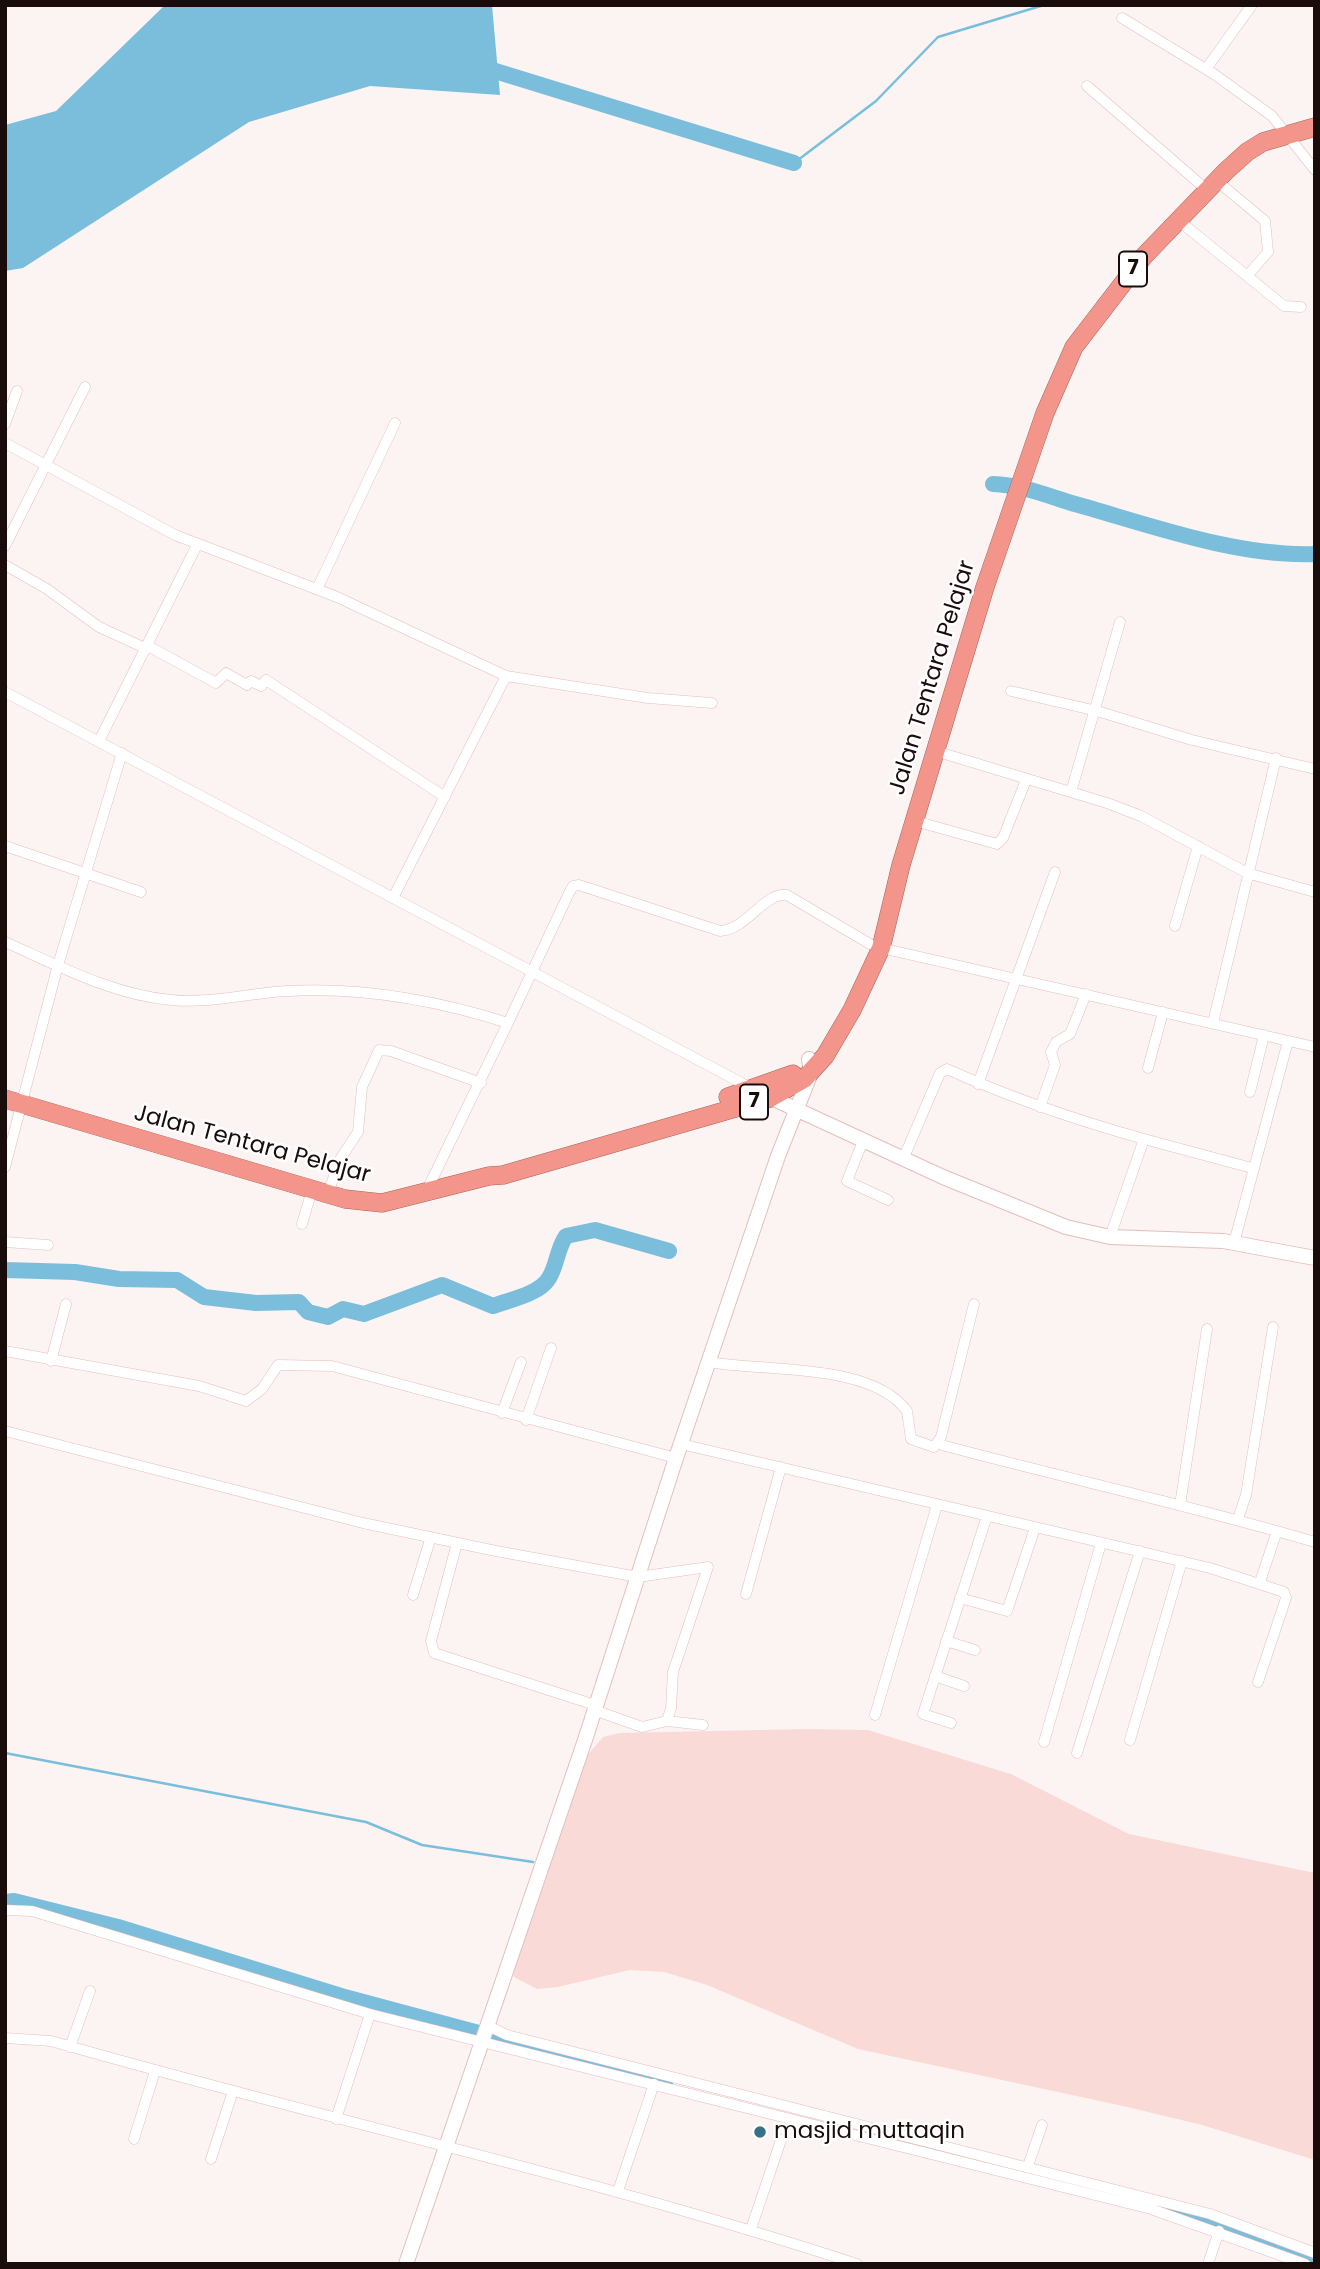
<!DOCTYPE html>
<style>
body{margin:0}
#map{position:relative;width:1320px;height:2269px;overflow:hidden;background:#fcf4f3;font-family:Poppins,sans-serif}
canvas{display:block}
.frame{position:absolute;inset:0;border:7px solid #190c0b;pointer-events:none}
</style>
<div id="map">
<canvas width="1320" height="2269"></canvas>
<div class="frame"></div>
</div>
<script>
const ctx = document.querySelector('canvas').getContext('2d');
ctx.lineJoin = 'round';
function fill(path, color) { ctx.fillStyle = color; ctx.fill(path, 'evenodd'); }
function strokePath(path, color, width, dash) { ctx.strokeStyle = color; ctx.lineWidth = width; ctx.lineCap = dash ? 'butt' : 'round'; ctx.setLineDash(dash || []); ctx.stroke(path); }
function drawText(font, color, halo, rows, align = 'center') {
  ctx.font = font + ' Poppins,sans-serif'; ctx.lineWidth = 5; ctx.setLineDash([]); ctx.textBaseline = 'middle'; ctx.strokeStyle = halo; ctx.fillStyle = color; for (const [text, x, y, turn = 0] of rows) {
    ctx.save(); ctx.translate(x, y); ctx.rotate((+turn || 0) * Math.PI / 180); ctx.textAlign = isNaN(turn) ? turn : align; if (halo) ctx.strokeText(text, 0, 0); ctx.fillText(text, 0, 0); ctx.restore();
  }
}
fill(new Path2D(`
 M806 1729 868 1730 1011 1774 1129 1834 1315 1873V2160L1202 2125 1123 2106 858 2049 707 1985 664 1972 630 1970 558 1987 537 1989 514 1977 512 1969 583 1760 603 1737 620 1733Z`), '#fadad6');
fill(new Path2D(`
 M165 5H492L500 95 370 86 249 122 23 268 5 271V125L56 111Z`), '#7abedb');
strokePath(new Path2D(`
 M794 163 876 101 938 37 1044 5
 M5 1753 366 1822 422 1845 533 1862`), '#7abedb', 2.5);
strokePath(new Path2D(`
 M479 66 794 163
 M993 484C1022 485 1048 496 1075 504 1150 525 1237 557 1315 554
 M5 1270 75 1272 119 1279 177 1280 204 1297 256 1303 299 1302 308 1312 328 1317 343 1309 364 1314 442 1285 493 1306C509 1300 540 1294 549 1278 557 1265 557 1249 566 1236L595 1230 669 1251
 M5 1902 14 1901 118 1927 341 1996 665 2083
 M863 2133C1017 2166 1168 2205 1315 2262`), '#7abedb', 16);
const street = new Path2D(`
 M1122 18 1214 74 1272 116 1315 170
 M1206 69 1252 5
 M1087 86 1207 190
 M1216 180 1265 221 1268 252 1247 276
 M1178 220 1284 306 1301 307
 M5 424 17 391
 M5 443 175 535 337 597 506 676 648 698 712 703
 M5 546 85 387
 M5 565 47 589 99 627 147 649
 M317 589 395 423
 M148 646 216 683 226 673 247 685 251 681 261 686 266 680 445 797
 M1011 691 1097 711 1192 740 1315 769
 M5 692 753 1089
 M99 741 197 545
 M935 751 1107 803 1141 816 1247 873 1315 892
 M1071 792 1120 622
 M915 821 997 844 1003 838 1026 780
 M5 846 141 892
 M393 898 506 676
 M1175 926 1198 846
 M5 942C57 965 113 995 171 1000 211 1004 248 993 288 991 364 987 436 1000 508 1023L569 893 573 886 579 885 720 931C748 929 764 892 787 895L870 944
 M881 948 1315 1047
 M1213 1023 1276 758
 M1148 1068 1163 1012
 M978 1084 1055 872
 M1250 1092 1264 1035
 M1040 1107 1055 1065 1051 1052 1056 1042 1070 1034 1086 994
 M863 1141 847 1181 888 1200
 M904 1157 940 1073 947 1069C1011 1098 1076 1120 1144 1139
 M5 1167 58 965 122 753
 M426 1192 508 1023
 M328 1194 339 1161 358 1132 362 1087 379 1050 391 1051 481 1083
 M302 1224 312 1190
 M1110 1237 1144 1139 1252 1168
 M5 1242 48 1245
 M1234 1243 1288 1041
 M5 1351 199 1386 246 1401 262 1389 278 1365 332 1366 676 1458
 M51 1361 66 1304
 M708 1362C765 1372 871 1362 907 1411L911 1439 934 1447 941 1437 974 1304
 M502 1413 521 1362
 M526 1420 551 1348
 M5 1431 363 1523 496 1551 638 1577 708 1567 673 1672 671 1708 667 1721 642 1727 594 1710
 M681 1444 1210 1568 1284 1592 1286 1598 1258 1682
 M938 1444C1064 1478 1190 1505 1315 1542
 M1180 1505 1207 1329
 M1238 1519 1246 1495 1273 1327
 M457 1543 431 1641 434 1653 595 1705
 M1260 1582 1277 1531
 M746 1594 781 1467
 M413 1595 431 1537
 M960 1598 1007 1611 1035 1528
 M946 1641 975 1650
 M935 1676 964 1686
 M875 1715 937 1505
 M667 1721 703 1725
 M951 1723 923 1714 987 1516
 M1130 1740 1182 1561
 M1044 1742 1101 1543
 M1077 1753 1140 1551
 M5 1910 32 1911 370 2014 1151 2209 1305 2264
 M486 2025 507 2035 1210 2214 1315 2253
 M5 2038 51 2041C319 2118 592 2177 857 2264
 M70 2047 90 1991
 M336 2119 370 2014
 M134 2139 155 2071
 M211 2159 233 2091
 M1028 2166 1042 2125
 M618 2191 654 2084
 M751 2229 781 2140
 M1208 2264 1219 2231`);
const secondary = new Path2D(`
 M763 1094 943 1177 1066 1227 1110 1237 1223 1241 1315 1258
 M406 2264 585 1740 676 1458 778 1156 811 1073 809 1059`);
const highway = new Path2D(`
 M728 1097 793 1074
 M5 1099 345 1199 382 1203 489 1176 503 1175 770 1098 804 1079 825 1056 852 1010 881 948 901 865 985 587 1045 413 1074 347 1144 256 1226 171 1247 152 1263 142 1315 127`);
strokePath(street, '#e4beba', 11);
strokePath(secondary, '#e4beba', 16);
strokePath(highway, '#a7655e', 19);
strokePath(street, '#fff', 10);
strokePath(secondary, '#fff', 14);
strokePath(highway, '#f4958b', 18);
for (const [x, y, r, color] of [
 [760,2132,7,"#367189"]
]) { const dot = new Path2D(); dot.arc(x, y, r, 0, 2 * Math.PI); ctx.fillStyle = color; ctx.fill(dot); strokePath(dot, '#fff', 2.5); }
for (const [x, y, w] of [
 [1133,269,28],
 [754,1102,28]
]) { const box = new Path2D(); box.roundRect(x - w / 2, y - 17.5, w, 35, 5); ctx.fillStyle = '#fff'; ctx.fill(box); strokePath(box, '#190c0b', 2); }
drawText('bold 21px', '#190c0b', null, [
 ["7",1133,269],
 ["7",754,1102]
]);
drawText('23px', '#190c0b', '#fff', [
 ["Jalan Tentara Pelajar",933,678,-73],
 ["Jalan Tentara Pelajar",252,1145,15]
]);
drawText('23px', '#190c0b', '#fff', [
 ["masjid muttaqin",774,2132]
], 'left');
</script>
